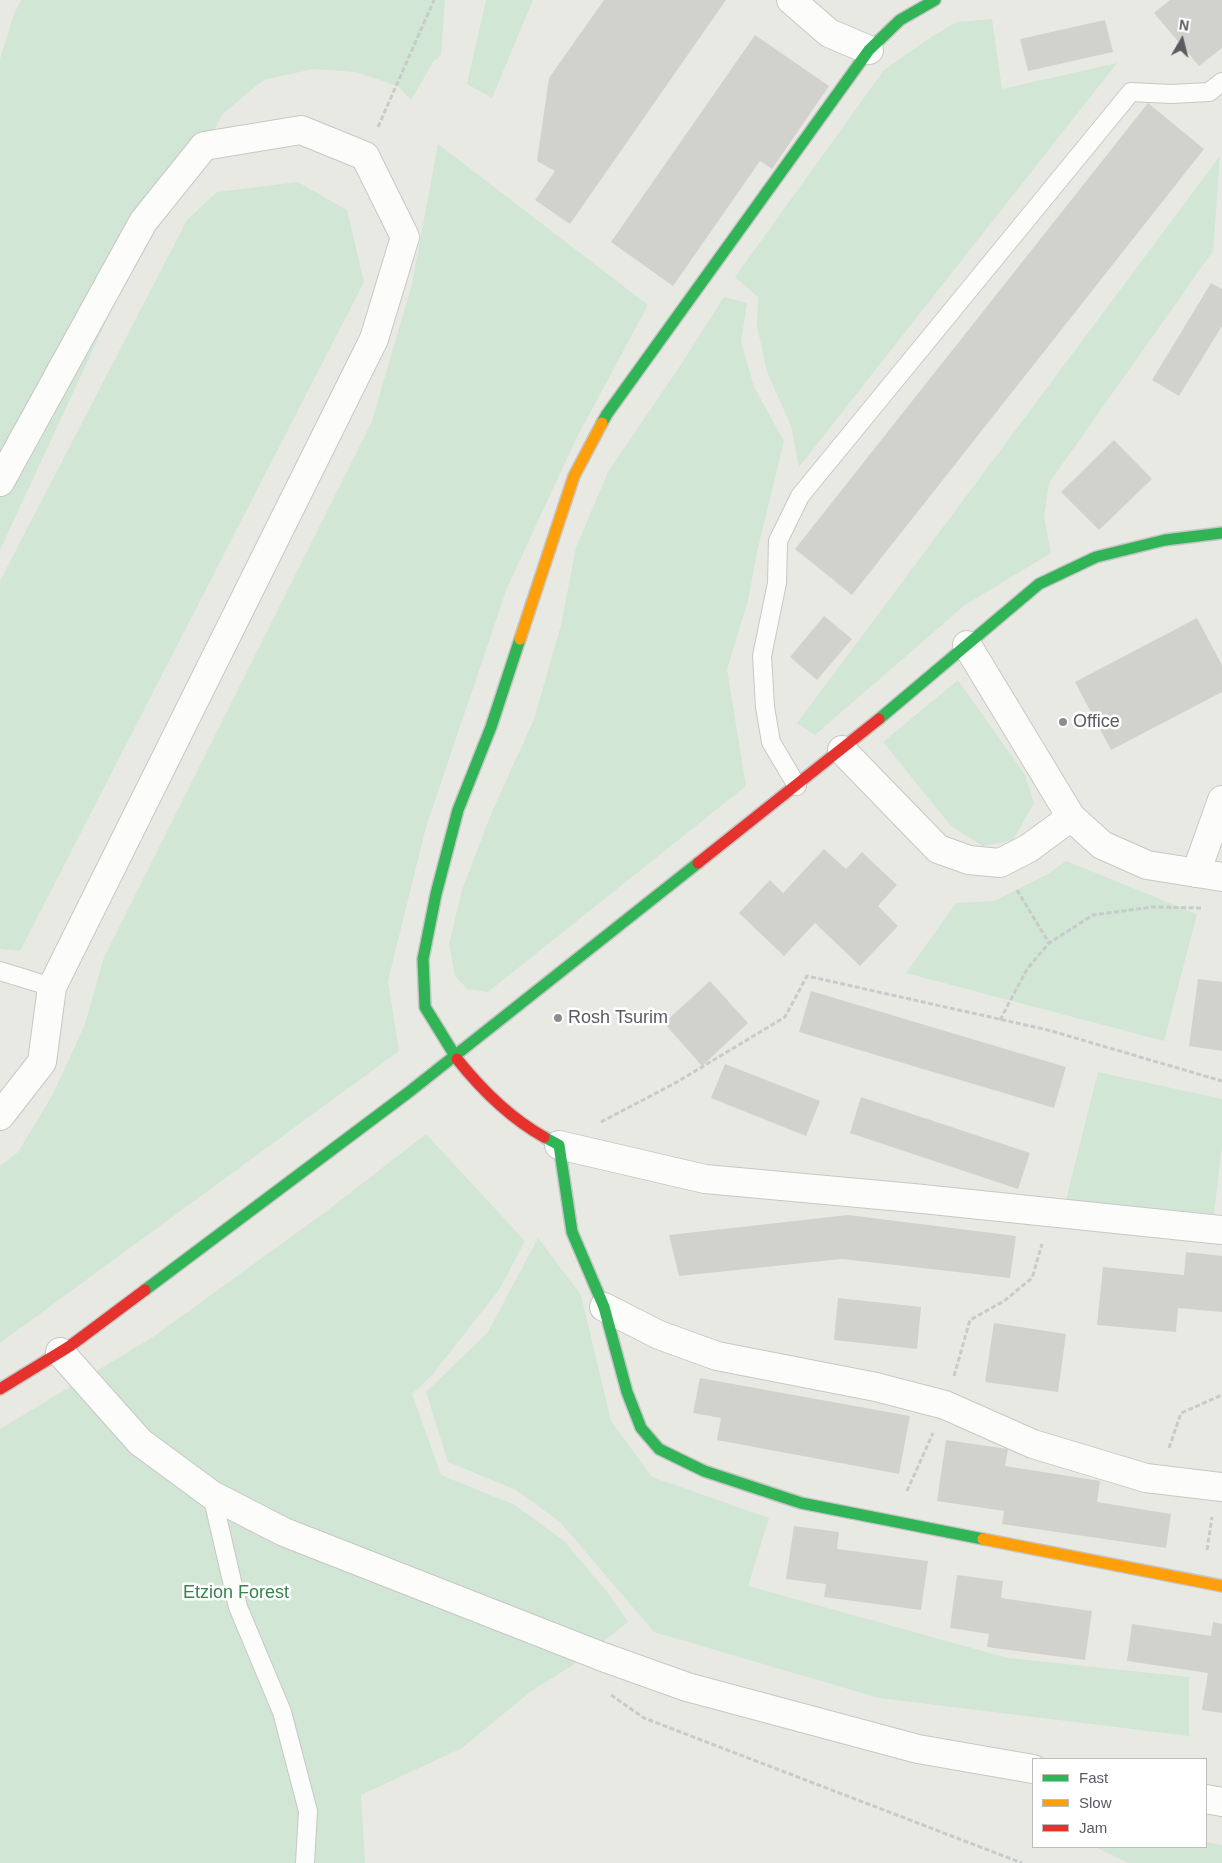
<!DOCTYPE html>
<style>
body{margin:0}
#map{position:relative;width:1222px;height:1863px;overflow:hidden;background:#e9e9e4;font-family:Arial,sans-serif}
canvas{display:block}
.legend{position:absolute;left:1032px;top:1758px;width:175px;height:90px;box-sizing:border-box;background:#fff;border:1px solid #bdbdc0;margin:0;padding:6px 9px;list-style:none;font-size:15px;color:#5a5b62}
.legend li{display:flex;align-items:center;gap:10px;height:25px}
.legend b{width:25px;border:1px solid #bdbdc0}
.north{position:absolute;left:1157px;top:15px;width:50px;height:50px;-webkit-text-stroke:4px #fff;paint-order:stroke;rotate:8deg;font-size:14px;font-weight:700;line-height:20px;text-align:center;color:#5a5b62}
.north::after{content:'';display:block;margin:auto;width:18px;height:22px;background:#5a5b62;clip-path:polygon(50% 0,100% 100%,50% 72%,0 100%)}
</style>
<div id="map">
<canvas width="1222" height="1863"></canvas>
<ul class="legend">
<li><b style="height:6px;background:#30b455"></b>Fast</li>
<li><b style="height:6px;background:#ff9f0a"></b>Slow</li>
<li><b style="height:6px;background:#e5322d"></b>Jam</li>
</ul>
<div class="north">N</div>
</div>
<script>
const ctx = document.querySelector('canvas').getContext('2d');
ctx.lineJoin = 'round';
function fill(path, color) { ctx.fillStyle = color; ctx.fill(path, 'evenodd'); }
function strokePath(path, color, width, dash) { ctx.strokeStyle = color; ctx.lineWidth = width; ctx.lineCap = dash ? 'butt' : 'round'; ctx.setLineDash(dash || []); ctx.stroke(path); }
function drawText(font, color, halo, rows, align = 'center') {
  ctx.font = font + ' Arial,sans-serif'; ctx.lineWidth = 5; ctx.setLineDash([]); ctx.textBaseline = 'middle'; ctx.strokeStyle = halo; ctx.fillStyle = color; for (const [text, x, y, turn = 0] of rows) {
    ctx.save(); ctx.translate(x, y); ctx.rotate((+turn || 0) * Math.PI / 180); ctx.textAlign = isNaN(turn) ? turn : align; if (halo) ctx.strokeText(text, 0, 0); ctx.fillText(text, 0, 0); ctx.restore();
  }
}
fill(new Path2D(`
 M21 0H445L441 55 434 61 411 100 398 86 356 72 314 69 267 79 257 85 223 114 116 300 0 550V59L14 14Z
 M486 0H533L492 98 467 84Z
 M992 19 1002 89 1117 63 799 467 791 426 767 372 757 326 758 297 735 277 884 70 931 37 957 22Z
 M438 144 648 305 576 439 507 588 426 827 388 981 399 1051 0 1343V1166L18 1152 53 1094 85 1024 104 957 372 421 412 284Z
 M1220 156 1213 251 1049 483 1044 517 1051 553 965 605 815 735 797 723Z
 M298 182 347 210 364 282 20 951 0 949V581L187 220 217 192Z
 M724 297 747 303 741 342 754 387 784 441 757 552 748 601 727 669 746 786 488 992 467 989 455 976 449 944 462 890 491 814 534 719 561 625 576 547 608 472 682 363Z
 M958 680 1025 775 1034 803 1013 840 983 846 951 826 883 742Z
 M1066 861 1197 914 1164 1041 906 973 956 903 994 901 1048 874Z
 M1098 1072 1222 1099V1146L1214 1214 1066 1200Z
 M426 1134 525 1241 499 1290 432 1375 412 1394 441 1475 515 1505 564 1541 608 1593 628 1622 573 1665 530 1692 462 1748 361 1795 365 1863H0V1429L153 1337 324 1213Z
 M538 1238 581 1295 611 1421 652 1477 769 1518 748 1586 1008 1658 1189 1677V1736L879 1698 654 1632 560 1522 516 1490 448 1462 426 1392 488 1332Z
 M1206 1842 1222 1845V1863H1129L1095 1847H1206Z`), '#d1e6d4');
fill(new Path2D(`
 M604 0H726L570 224 535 200 555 171 537 161 549 78Z
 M1170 0H1222V48L1199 66 1154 13Z
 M1105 20 1113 52 1028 71 1020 39Z
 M755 35 829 86 772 169 760 161 673 286 611 242Z
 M1148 103 1204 149 852 595 795 549Z
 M1211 283 1222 289V326L1179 396 1152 380Z
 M1114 440 1152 479 1099 530 1061 492Z
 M824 616 852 639 817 680 790 657Z
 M1197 618 1222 665V692L1111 750 1075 682Z
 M824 849 846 869 862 852 897 885 878 906 898 926 860 966 815 923 784 956 739 913 770 880 783 893Z
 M1198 979 1222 982V1051L1189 1046Z
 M710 981 748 1023 702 1066 664 1023Z
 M811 991 1066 1067 1054 1108 799 1032Z
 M725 1064 820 1101 806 1136 711 1098Z
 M861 1097 1030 1153 1018 1189 850 1133Z
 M848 1215 1016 1236 1010 1278 842 1259 679 1276 669 1235Z
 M1186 1252 1222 1256V1312L1178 1308 1176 1332 1097 1325 1103 1267 1184 1275Z
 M838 1298 921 1307 917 1349 834 1340Z
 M994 1323 1066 1334 1058 1392 985 1382Z
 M700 1378 910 1416 899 1474 717 1440 721 1418 693 1413Z
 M946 1440 1008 1449 1005 1466 1100 1481 1097 1502 1171 1514 1166 1548 1002 1524 1004 1511 937 1501Z
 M794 1526 839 1532 837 1549 928 1561 921 1610 824 1597 826 1584 786 1579Z
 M957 1575 1003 1581 1001 1598 1092 1611 1085 1660 987 1647 989 1634 950 1628Z
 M1213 1622 1222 1624V1713L1202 1710 1208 1673 1127 1661 1132 1624 1211 1636Z`), '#d1d1ce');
const lane = new Path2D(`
 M797 786 771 742 765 707 762 656 777 583 778 541 800 496 1131 92 1171 94 1209 92 1222 82
 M0 971 52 987
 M212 1495 238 1607 282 1712 308 1811 305 1863`);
const street = new Path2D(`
 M791 0 829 33 869 50
 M0 482 143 222 204 146 301 130 365 156 405 237 374 339 52 987 42 1062 0 1116
 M967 645 1071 817 1102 845 1147 865 1222 877
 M842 750 938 849 969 860 1000 863 1029 848 1071 817
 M1196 873 1222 800
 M559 1145 705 1179 913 1198 1222 1230
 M604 1307 659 1335 717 1356 876 1387 945 1405 1033 1444 1146 1478 1222 1487
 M60 1352 140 1442 212 1495 284 1532 603 1657 687 1687 918 1749 1033 1769
 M1206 1799 1222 1802`);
const fast = new Path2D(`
 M602 423 607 414 869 50 900 20 935 0
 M879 719 1039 584 1096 557 1165 540 1222 533
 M457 1059 425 1007 423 959 436 894 458 810 491 727 520 639
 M544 1137 559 1145 572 1232 604 1307 627 1392 641 1428 659 1449 704 1471 801 1503 983 1539
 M145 1290 409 1092 698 863`);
const slow = new Path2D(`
 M520 639 574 476 602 423
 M983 1539 1222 1586`);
const jam = new Path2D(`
 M698 863 879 719
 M457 1059C481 1089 510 1118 544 1137
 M0 1389 70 1346 145 1290`);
strokePath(lane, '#c7c7c6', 20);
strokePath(street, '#c7c7c6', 30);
strokePath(fast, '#c5c5c5', 14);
strokePath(slow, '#c5c5c5', 14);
strokePath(jam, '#c5c5c5', 14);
strokePath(new Path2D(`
 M378 127 434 0
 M1017 890 1049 943
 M1000 1020 1027 969 1049 943 1093 915 1153 907 1201 908
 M601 1122 677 1082 785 1017 807 976 1048 1030 1222 1081
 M954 1376 970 1320 1004 1301 1032 1278 1042 1244
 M1169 1448 1181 1413 1222 1395
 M907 1491 933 1433
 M1207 1550 1212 1517
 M611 1695 644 1718 1022 1863`), '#c7cbca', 3, [5, 2.5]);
strokePath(lane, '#fcfcfb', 18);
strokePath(street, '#fcfcfb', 28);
strokePath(fast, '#30b455', 11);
strokePath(slow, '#ff9f0a', 11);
strokePath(jam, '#e5322d', 11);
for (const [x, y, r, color] of [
 [1063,722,5,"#8c8d90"],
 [558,1018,5,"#8c8d90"]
]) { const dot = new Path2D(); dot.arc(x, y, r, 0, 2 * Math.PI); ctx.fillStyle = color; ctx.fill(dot); strokePath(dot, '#fff', 2); }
drawText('18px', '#5a5b62', '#fff', [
 ["Office",1073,722],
 ["Rosh Tsurim",568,1018]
], 'left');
drawText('18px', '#38834d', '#fff', [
 ["Etzion Forest",236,1593]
]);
</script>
